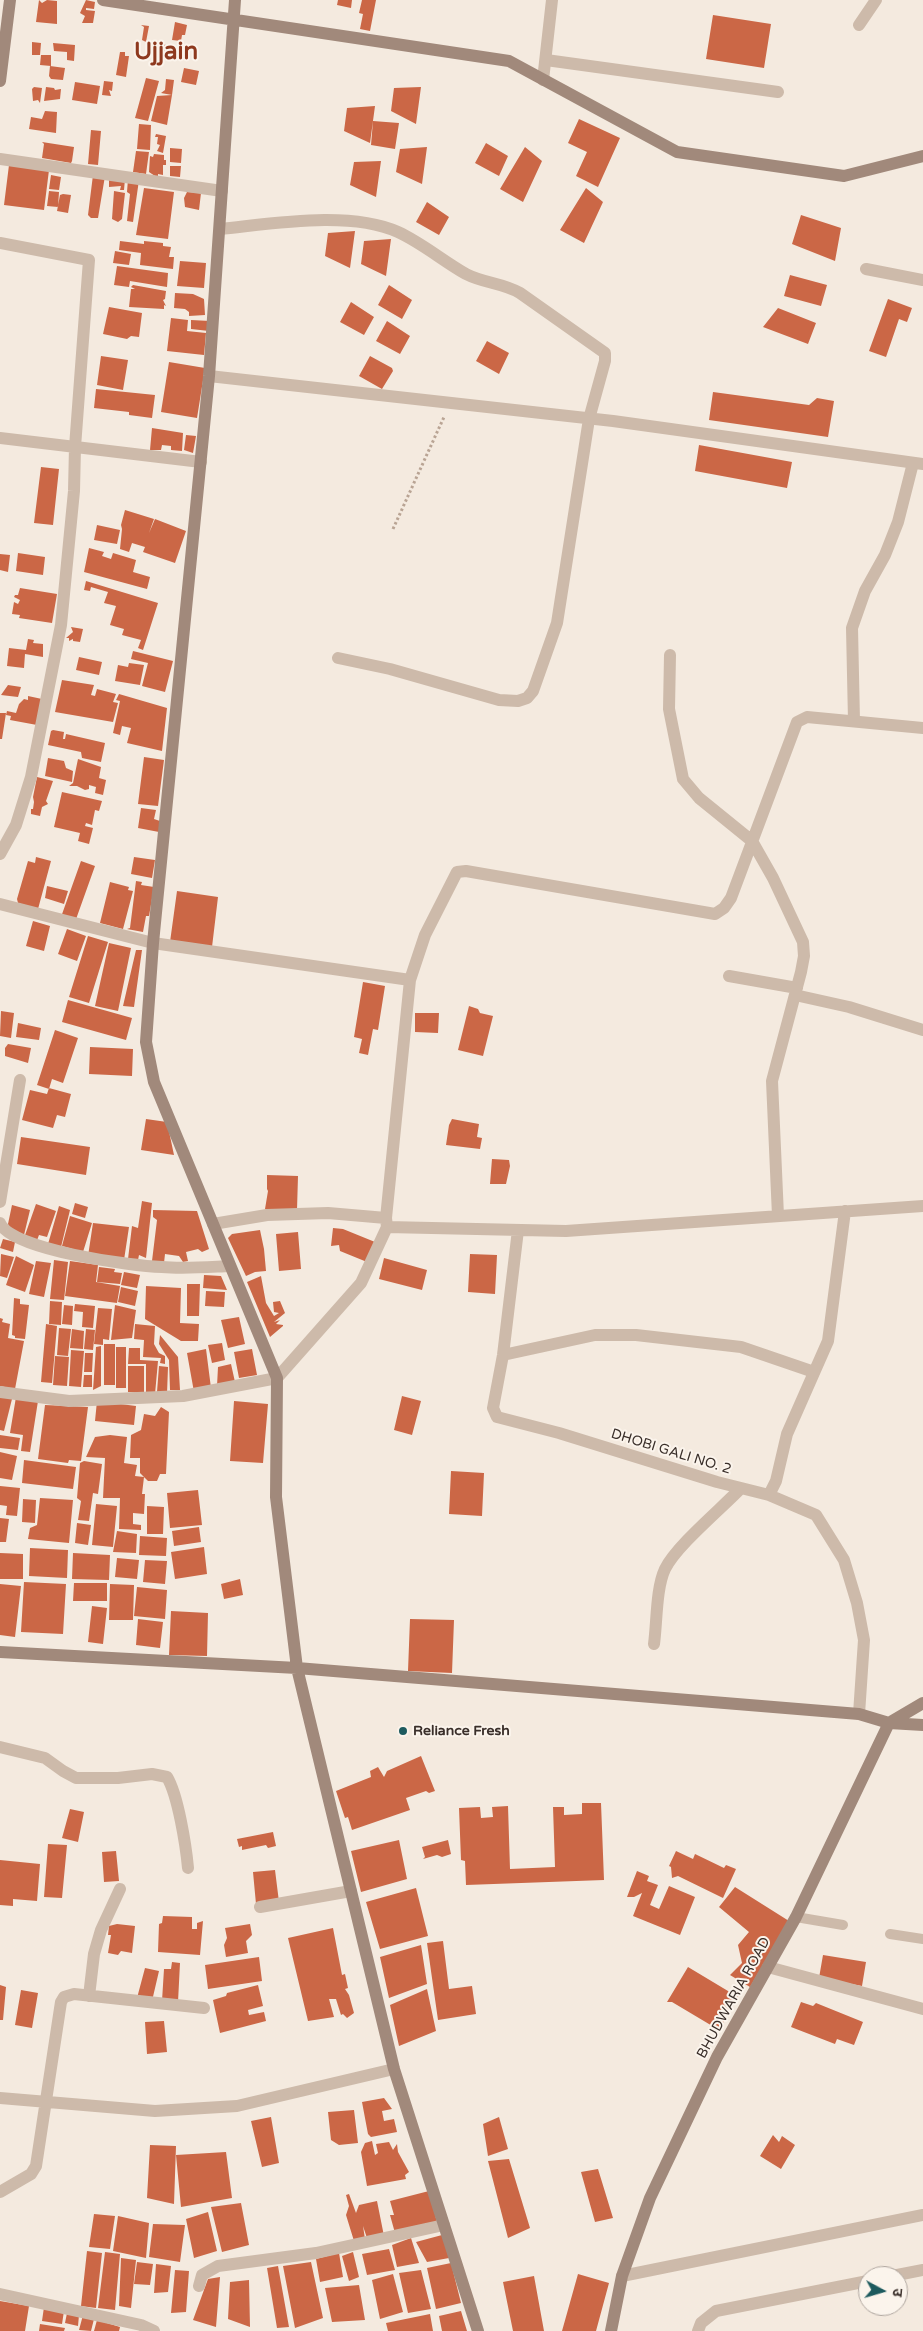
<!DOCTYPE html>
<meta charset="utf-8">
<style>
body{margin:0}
#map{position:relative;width:923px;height:2331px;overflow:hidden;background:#f4eadf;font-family:"Varela Round","Noto Sans Devanagari",sans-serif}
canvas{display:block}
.north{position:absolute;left:858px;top:2266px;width:50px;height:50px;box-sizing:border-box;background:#fbf4ec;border:1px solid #aea59e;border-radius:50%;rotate:96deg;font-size:14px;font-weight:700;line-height:20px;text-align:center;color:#3a2f2a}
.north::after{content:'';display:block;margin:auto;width:18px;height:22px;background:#1d5a5e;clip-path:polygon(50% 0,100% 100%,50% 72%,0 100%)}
</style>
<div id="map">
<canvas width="923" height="2331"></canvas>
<div class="north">उ</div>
</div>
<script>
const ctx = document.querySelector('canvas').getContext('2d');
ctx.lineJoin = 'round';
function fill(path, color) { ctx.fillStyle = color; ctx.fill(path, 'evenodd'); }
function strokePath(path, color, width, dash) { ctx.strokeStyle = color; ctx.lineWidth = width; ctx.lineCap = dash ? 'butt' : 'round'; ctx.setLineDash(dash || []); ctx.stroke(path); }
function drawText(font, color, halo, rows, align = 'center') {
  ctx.font = font + ' "Varela Round",sans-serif'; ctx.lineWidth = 4; ctx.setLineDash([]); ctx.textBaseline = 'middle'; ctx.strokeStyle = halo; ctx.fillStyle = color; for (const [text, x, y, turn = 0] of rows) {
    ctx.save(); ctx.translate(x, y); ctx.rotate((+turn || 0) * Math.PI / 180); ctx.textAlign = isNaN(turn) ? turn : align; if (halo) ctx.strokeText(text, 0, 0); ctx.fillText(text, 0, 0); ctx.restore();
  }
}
fill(new Path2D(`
 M39 0 42 3 47 0 57 1V24L36 22Z
 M86 0 95 2 94 9 86 8V10L95 11 93 23H82L85 16 80 13Z
 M338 0H352L351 8 337 5Z
 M362 0H376L370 31 360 29 363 14 359 13Z
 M713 15 771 24 764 68 706 59Z
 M175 22 187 25 185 35H182L181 41 172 40Z
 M141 25 149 26 146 42 142 40 144 27Z
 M157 41 168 46 163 63 154 59Z
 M32 42 41 43 40 55H32Z
 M53 43 75 45 74 61 67 60V52L54 51Z
 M120 52H125V56H129L126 77 116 75Z
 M41 55H51V66L40 65Z
 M50 66 65 68 63 80 51 79 49 76Z
 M184 68 199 71 196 85 181 82Z
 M146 78 159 81 148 121 135 118Z
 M166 79 174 80 172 95 161 93 165 90Z
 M104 81 113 82 112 91 109 90 111 96 102 95Z
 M75 82 100 86 97 104 72 100Z
 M34 87 42 88 40 103 38 100 33 101 32 89Z
 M46 87 54 88 55 90 61 89 60 99 44 101Z
 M421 87 416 124 391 111 394 88Z
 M172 95 167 125 151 121 157 96Z
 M375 106 370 143 344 131 347 108Z
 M45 111 57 112 56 133 29 129 31 117 42 119Z
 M579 119 620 138 598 187 576 176 587 152 568 143Z
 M373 121 399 123 395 149 371 145Z
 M139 124 151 125 150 150 137 149Z
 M91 130 101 131 98 165 88 164Z
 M156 134 166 136 163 153 157 151 160 145 157 144 158 137H155Z
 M42 142 74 147 72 161 71 163 42 158 44 144Z
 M486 143 508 156 499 176 475 163Z
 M427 147 422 184 396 172 400 149Z
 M525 147 542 161 523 202 500 189Z
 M170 148 182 149 181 163 170 162Z
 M136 151 149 152 146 174 133 172Z
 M154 154 164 155V160H166V165H163V175L158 174V178L149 172 150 156 153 157Z
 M381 161 376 197 350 185 354 162Z
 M9 165 49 170 44 210 4 205Z
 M170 166H181L180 177 170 176Z
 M51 175 61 177 59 190 49 189Z
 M93 175 105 176 98 218H91L88 215Z
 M125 179 124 190H120L121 186 109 187V180Z
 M128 179 139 180 133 222 127 221 130 194 127 192Z
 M144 188 174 192 168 239 136 235Z
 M586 188 603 202 584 243 560 230Z
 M49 191 59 192 58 207 47 206Z
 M114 191 125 193 122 219 118 222 112 219Z
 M187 192 201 193 199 210 185 207 184 198Z
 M63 194 71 195 68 213 57 211 60 195Z
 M427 202 449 217 439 235 416 222Z
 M801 215 841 228 835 261 792 244Z
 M355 231 350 268 325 256 328 233Z
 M391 239 386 276 361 264 364 241Z
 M120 241 144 244V241L163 243V246L171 247 169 257H174L173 269 140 265 141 253 119 250Z
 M115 251 131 254 129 265 113 263Z
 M180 261 206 263 204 288 177 286Z
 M117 266 168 273 167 287 130 281 129 287 114 285Z
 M790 275 827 285 821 306 784 296Z
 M133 285 166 291 165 299 163 300 166 306 164 305V309L129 307 131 289H135L131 287Z
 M389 285 412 300 402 319 378 305Z
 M175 293 193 294 204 299 205 315 189 316V312L185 309 174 308Z
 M888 299 912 308 907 322 899 319 886 357 869 351Z
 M351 302 374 317 364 335 340 322Z
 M109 307 142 313 139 337 131 336 127 339 103 334Z
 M778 308 816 323 808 344 763 327Z
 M171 318 188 320 187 331 206 333 204 355 167 351Z
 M191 320 210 321 209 331 191 329Z
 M387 321 410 336 400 354 376 341Z
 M487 341 509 353 499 374 476 361Z
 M101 356 128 360 123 390 97 385Z
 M370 356 392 368 393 371 382 389 359 376Z
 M169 362 205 368 197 418 161 412Z
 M96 389 155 395 152 418 129 415V412L94 408Z
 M713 392 809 405 817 398 834 401 828 437 709 420Z
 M152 428 183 433 182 451 171 450V446L162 445 161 450H150Z
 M186 435 196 436 193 453 184 450Z
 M699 445 792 462 787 488 695 471Z
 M41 467 59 469 53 525 34 523Z
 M125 510 154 519 149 533 155 519 186 531 175 563 143 552 145 547 132 543 129 552 120 549 122 529 121 525Z
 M97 525 120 530 117 544 94 540Z
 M89 548 104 552 102 556 111 559 113 553 136 560 133 572 150 577 147 589 84 572Z
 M18 553 45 557 43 575 16 571Z
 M0 554 10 555 8 572 0 570Z
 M86 581 158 603 143 650 138 648 141 640 122 635 124 629 110 625 116 606 104 603 108 592 91 587 90 591 84 590Z
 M20 588 57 594 52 623 19 618 20 615 12 614 14 602 18 604 20 600 14 597 15 595H18Z
 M71 627 83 629 80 642 73 641V639L69 641V638H66L73 632Z
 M28 639 34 640 33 643 43 644V657L25 654 24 668 7 666 9 648 26 650Z
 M133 651 173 661 165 692 142 686 148 663 131 659Z
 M79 657 102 662 99 675 76 670Z
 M129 663 144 665 140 685 115 681 118 665 128 667Z
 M62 680 94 685 91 695 95 696 97 689 116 694 113 702 118 703 113 722 55 712Z
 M8 685 21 687 18 697 1 695Z
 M119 694 167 708 162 751 127 743 131 728 122 726 120 735 113 733 120 701 116 700Z
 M28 696 42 699 37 725 10 720 11 716 6 715 7 711 16 713 19 704 24 699 28 700Z
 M0 713H6L2 739H0Z
 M53 730 64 732 63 739H65L66 734 105 743 101 762 82 758 81 752 48 745 51 731Z
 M144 757 164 760 158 806 138 804Z
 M48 758 64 761 66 768 73 771 72 782 45 776Z
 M78 759 101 767 99 778 106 780 103 795 95 793 96 787 89 785V789L85 790 77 786H69L73 783Z
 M37 777 53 781 46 801 48 804 42 807 40 816 31 814V809H33L34 802 33 797Z
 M62 792 102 801 99 811 95 810 92 825 86 823 85 826 93 828 89 844 78 841 80 833 54 827Z
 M141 808 156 810 154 819 160 821 159 832 138 828Z
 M36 857 51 861 38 909 18 903 17 899 28 861 35 863Z
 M134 857 155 860 152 878 131 874Z
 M81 861 95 866 75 922 61 917Z
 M136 881 142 882 141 885 154 887 149 916H146L143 932 127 929 130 928Z
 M110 882 129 887 128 890 133 891 123 929 100 923Z
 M47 886 68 891 64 904 45 898Z
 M177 891 218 897 212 947 170 942Z
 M33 921 50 926 44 951 26 946Z
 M67 929 86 936 77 961 58 954Z
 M88 936 108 942 89 1003 69 997Z
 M109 943 131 948 118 1011 95 1006Z
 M136 950H142L134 1007 123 1006Z
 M363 982 385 986 378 1030 373 1029 368 1055 359 1053 362 1039 354 1037Z
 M68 1000 132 1018 126 1040 62 1022Z
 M469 1006 478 1009 480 1013 493 1016 483 1056 458 1050Z
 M1 1011 14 1013 11 1038 0 1036Z
 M415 1013H439L438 1033 415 1032Z
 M18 1023 41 1028 39 1040 16 1037Z
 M55 1030 78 1038 63 1083 52 1079 49 1089 37 1085Z
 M8 1044 31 1048 28 1063 5 1056V1048Z
 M90 1047 133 1049 132 1076 89 1074Z
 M49 1088 71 1094 65 1117 57 1115 53 1128 22 1120 30 1090 47 1094Z
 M146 1119 167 1122 174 1155 141 1150Z
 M452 1119 479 1124 477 1137 482 1138 480 1149 446 1145 449 1125Z
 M21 1137 90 1147 86 1175 17 1164Z
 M492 1159 509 1160 510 1166 506 1184H490Z
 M267 1175 298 1176 297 1210 265 1209 268 1191 267 1189Z
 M142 1201 152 1203 146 1258 139 1255 138 1260 128 1259 132 1226 138 1228Z
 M75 1203 88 1207 85 1218 72 1214Z
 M36 1204 56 1211 47 1237 39 1235 36 1243 24 1238Z
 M12 1205 30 1210 24 1235 11 1232 8 1224Z
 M59 1206 70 1210 61 1247 48 1244Z
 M153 1210 197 1211 209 1249 202 1252 198 1249 186 1252 188 1261 183 1262 179 1256 165 1254 164 1263 152 1261 157 1220 153 1217Z
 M70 1216 92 1223 83 1252 62 1246Z
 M93 1223 129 1227 124 1260 88 1256Z
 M333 1228 343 1229 375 1242 367 1262 340 1251 339 1245 331 1246Z
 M260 1230 264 1249 266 1271 255 1272 246 1276 228 1238 232 1234Z
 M298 1232 301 1269 279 1271 276 1234Z
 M3 1239 15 1242 13 1252 0 1248Z
 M1 1254 14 1257 7 1278 0 1276Z
 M470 1254 497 1255 495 1294 468 1292Z
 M16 1256 34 1265 25 1292 6 1285Z
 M384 1258 427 1270 422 1290 379 1279Z
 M54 1260 68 1262 64 1300 50 1299Z
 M36 1261 51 1263 44 1297 29 1294Z
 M70 1261 98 1265 96 1282 120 1286 117 1303 65 1296Z
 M99 1267 115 1269 114 1272 122 1273 120 1284 97 1282Z
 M124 1272 140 1275 137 1288 121 1285Z
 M204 1275 221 1276 227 1290 203 1288Z
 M261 1276 266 1303 274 1316 279 1313 274 1312 273 1302 280 1301 285 1313 274 1322 280 1320 276 1324 283 1325V1326L270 1337 247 1282Z
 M187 1284H200L199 1316H187Z
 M146 1286 181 1288 180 1323 199 1324 198 1341H181L145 1319Z
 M121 1287 138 1291 135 1306 118 1302Z
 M206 1291 225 1292 224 1307 205 1306Z
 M14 1298 20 1299V1304L29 1305 25 1339 15 1338V1336L12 1335Z
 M50 1301 62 1302 61 1325 49 1324Z
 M75 1304 95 1306 93 1328 82 1327 83 1312 74 1311Z
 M64 1305 73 1306 72 1325 62 1324Z
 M115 1305 136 1310 132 1338 111 1340Z
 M98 1308 112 1309 109 1340 103 1339V1345L94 1344Z
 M239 1317 245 1344 228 1348 221 1320Z
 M0 1318 3 1319 2 1322 10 1324 8 1338 24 1341 15 1389 0 1386Z
 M46 1324 57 1326 52 1383 41 1382Z
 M135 1324 155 1326 154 1344 159 1353 165 1356V1364L160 1363 161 1358 143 1357 144 1340 134 1339Z
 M59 1328 71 1329 68 1356 57 1355Z
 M72 1329 84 1331 83 1349 70 1348Z
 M86 1329 95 1330 93 1350 84 1349Z
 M160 1335 178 1357 180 1390H170L169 1360 159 1344Z
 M222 1343 225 1360 212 1363 208 1345Z
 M104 1344H115V1385H104Z
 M101 1346V1386L93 1390 96 1347Z
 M116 1347H126V1388H116Z
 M129 1348H140V1360L158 1361 155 1394H146V1364H128Z
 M206 1349 211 1388 194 1392 187 1353Z
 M252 1349 257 1375 239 1378 234 1352Z
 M71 1350 84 1351 81 1387 69 1386Z
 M85 1353H93L92 1372H84Z
 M55 1356 69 1357 67 1386 53 1385Z
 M231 1364 235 1382 217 1386 218 1367Z
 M128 1366H144V1393L128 1392Z
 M159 1366 168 1367 167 1394 157 1392Z
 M84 1375H92V1387H83Z
 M0 1396 12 1399 4 1431 0 1430Z
 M402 1396 421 1401 412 1435 394 1430Z
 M16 1397 38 1401 30 1452 21 1451 23 1435 10 1433Z
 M97 1401 136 1406 134 1425 95 1421Z
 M234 1401 268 1404 263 1463 230 1461Z
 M45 1405 88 1407 81 1461 69 1460 68 1463 38 1459Z
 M161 1407 169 1412 166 1474H160L157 1481H148L140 1473V1458H130L131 1435 141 1430 144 1414 155 1416Z
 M0 1435 20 1438 18 1450 0 1448Z
 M110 1435 127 1437 124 1463 137 1465 135 1476 144 1477 142 1494H145L144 1514 133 1513V1524L141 1525V1530L119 1529 120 1498H103L105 1458 86 1457 95 1437Z
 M0 1452 17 1456 12 1480 0 1478Z
 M24 1460 76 1467 73 1489 22 1483Z
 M84 1461 102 1464 98 1494 93 1493 89 1521 78 1520 81 1501 77 1498 80 1463Z
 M451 1471 484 1473 482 1516 449 1514Z
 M0 1486 20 1488 17 1516 6 1515 7 1506 0 1505Z
 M198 1490 202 1525 170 1528 167 1493Z
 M40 1498 73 1500 69 1543 28 1539 30 1528 37 1525Z
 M23 1499 36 1500 35 1523 22 1522Z
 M96 1504 117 1506 113 1547 92 1545Z
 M147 1506 164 1507 163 1534H147Z
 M0 1518 9 1519 6 1542H0Z
 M77 1523 91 1525 88 1545 75 1543Z
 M199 1527 201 1542 174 1546 172 1531Z
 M117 1531 137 1534 136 1553 113 1552Z
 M140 1536 167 1538 166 1556 139 1555Z
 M204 1547 207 1574 175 1579 171 1552Z
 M30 1548 68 1550 67 1578 29 1576Z
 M0 1553 23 1554V1579H0Z
 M73 1553 110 1555 109 1580 72 1579Z
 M117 1558 139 1560 137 1579 115 1577Z
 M145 1560 167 1561 165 1584 143 1582Z
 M240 1579 243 1595 224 1599 221 1584Z
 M24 1582 66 1584 63 1634 21 1632Z
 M74 1583H107V1601H73Z
 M0 1584 21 1586 15 1637 0 1635Z
 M110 1584 134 1585 133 1620H109Z
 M137 1587 167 1590 165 1619 134 1616Z
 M92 1606 107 1608 103 1644 88 1642Z
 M171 1611 208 1613 207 1656 169 1655Z
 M138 1619 163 1622 160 1648 136 1645Z
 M410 1619 454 1620 452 1673 408 1671Z
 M421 1756 435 1791 429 1793 426 1791 406 1798 410 1810 352 1830 348 1817 345 1818 336 1791 371 1777 370 1771 378 1767 384 1777 387 1771Z
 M582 1803H601L604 1880 466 1885 465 1861 461 1860 459 1808 480 1807 481 1818 493 1817 492 1807 508 1806 510 1869 555 1867 553 1807H564V1815L582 1814Z
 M70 1809 84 1812 78 1842 62 1838Z
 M273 1832 276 1846 268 1848 266 1845 242 1850V1846L239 1847 237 1839Z
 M399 1840 407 1879 361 1892 351 1851Z
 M448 1840 451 1854 442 1857 437 1855 423 1859 425 1857 422 1847Z
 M48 1844 67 1845 62 1898 44 1897Z
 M116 1851 119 1881 104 1882 102 1852Z
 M676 1851 693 1859 695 1854 724 1868 726 1865 736 1869 723 1898 678 1876 672 1878 671 1867 669 1866Z
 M0 1860 40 1864 37 1901 13 1899V1906L0 1905Z
 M275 1870 279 1902 256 1904 253 1872Z
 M637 1871 649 1876 647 1881 658 1885 650 1905 659 1909 669 1886 695 1897 680 1935 633 1916 642 1893 634 1897H627Z
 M735 1887 789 1921 750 1987 730 1975 742 1963 738 1945 749 1932 719 1907Z
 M416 1888 428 1936 380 1949 366 1902Z
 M163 1916 192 1917V1929H197V1923L203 1921 200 1955 158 1952 159 1924 162 1923Z
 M117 1924 135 1926 132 1953 121 1951 118 1955 108 1953 111 1935H108L109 1926Z
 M250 1924 252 1935 246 1941 248 1953 226 1957 224 1945 227 1938 225 1928Z
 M333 1928 342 1975 345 1974 348 1988 345 1989 349 1995 354 2013 347 2018 343 2014 341 2015 336 1999H329L334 2017 308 2021 288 1938Z
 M443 1941 449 1989 472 1986 476 2014 438 2020 427 1943Z
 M421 1945 427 1984 389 1998 380 1957Z
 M823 1955 866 1962 862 1986 819 1978Z
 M259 1957 262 1981 208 1989 205 1965Z
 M172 1962 180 1963 178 2002 162 2001 164 1969H171Z
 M688 1967 738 1997 719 2030 672 2002H667Z
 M145 1968 159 1971 152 2001 137 1998Z
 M0 1985 6 1987 3 2020H0Z
 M258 1985 263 2006 248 2010 249 2015 264 2012 266 2021 220 2033 213 2000 226 1996 227 1993Z
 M427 1989 436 2031 399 2046 390 2005Z
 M21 1990 38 1993 32 2028 15 2025Z
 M801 2002 813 2006 816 2003 863 2022 854 2045 837 2039 835 2044 791 2027Z
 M164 2021 167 2052 147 2054 145 2022Z
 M384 2098 392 2109 382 2111 384 2121 394 2119 397 2132 371 2137 368 2134 362 2102Z
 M354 2110 358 2143 339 2145 331 2140 328 2112Z
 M271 2117 279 2163 262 2167 251 2121Z
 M499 2117 508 2149 488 2156 483 2124Z
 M773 2135 779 2142 782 2136 795 2145 781 2169 760 2156Z
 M372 2141 375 2155 378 2153 376 2144 389 2142 393 2150 397 2144 398 2152 409 2172 405 2175 406 2179 367 2186 361 2152 365 2143Z
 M150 2145 176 2146 174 2204 147 2198Z
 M226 2152 232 2198 181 2207 176 2155Z
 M509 2159 530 2228 508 2238 488 2161Z
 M598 2169 613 2218 595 2222 581 2172Z
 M429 2191 437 2222 395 2233 390 2215H394L390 2201Z
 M349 2194 356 2213 359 2205 377 2201 384 2236 367 2238 363 2226 365 2239 354 2241 346 2215 349 2206 346 2195Z
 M241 2203 249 2245 222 2252 211 2207Z
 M208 2212 217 2251 194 2258 186 2219Z
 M94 2214 115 2216 110 2249 89 2247Z
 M118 2216 149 2223 146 2258 113 2251Z
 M153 2224 185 2225 180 2262 149 2257Z
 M442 2235 449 2258 427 2262 416 2242Z
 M411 2238 419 2263 397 2267 392 2245Z
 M389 2249 395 2270 367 2275 362 2254Z
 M87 2251 102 2253 96 2308 81 2306Z
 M105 2252 120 2254 115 2310 98 2308Z
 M353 2252 359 2277 349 2281 342 2256Z
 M339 2253 343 2277 320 2282 316 2259Z
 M121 2258 136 2260 131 2308 119 2306Z
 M137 2262 153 2264 150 2285 134 2284Z
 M311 2262 323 2318 295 2328 283 2266Z
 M451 2263 461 2303 436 2309 427 2268Z
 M156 2264 171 2266 168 2292 154 2293Z
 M278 2266 289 2327 277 2328 267 2268Z
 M175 2270 189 2271 186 2312 171 2313Z
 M421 2270 431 2309 408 2313 399 2273Z
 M393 2274 403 2312 380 2319 372 2280Z
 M578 2274 609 2283 596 2331H562Z
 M534 2276 544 2331H513L503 2282Z
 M220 2277 216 2327 193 2320 208 2279Z
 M249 2280 250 2327 228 2319 230 2282Z
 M359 2285 365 2320 332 2322 325 2288Z
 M0 2301 29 2306 25 2331H0Z
 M44 2307 64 2311 62 2324 42 2321Z
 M461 2311 467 2331H442L439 2316Z
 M67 2313 79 2315 78 2326 65 2323Z
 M430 2314 433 2331H388L386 2323Z
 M83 2315 94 2319 91 2331 79 2330Z
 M97 2320 120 2327 119 2331H94Z
 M40 2324 65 2328 64 2331H39Z`), '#cb6746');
strokePath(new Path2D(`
 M393 529 444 417`), '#b9a494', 3, [2.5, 2.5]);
strokePath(new Path2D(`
 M796 1917 843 1925
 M890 1934 923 1939`), '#cdbaaa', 10);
strokePath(new Path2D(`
 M859 25 876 0
 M546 60 778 92
 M543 80 552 0
 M0 159 222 191
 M220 229C271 224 349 210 398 232 422 243 443 261 466 274 483 283 503 283 520 293L605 353V361L589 419 557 623 533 691 527 698 518 701 499 700 390 669 338 658
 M0 243 89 260 75 447 74 491 61 625 31 777 16 825 0 854
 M866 269 923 280
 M209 376 613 421 923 464
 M0 438 201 462
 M670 655 669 709 683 779 699 798 752 841 773 878 803 942 804 956 801 972 772 1081 778 1216
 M854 721 852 628 865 591 885 555 898 522 913 463
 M0 904 153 943 410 980 386 1218 387 1227 361 1283 277 1378 183 1396 69 1401 0 1392
 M729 976 797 988
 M410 980 425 935 457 872 466 871 715 914 724 908 731 898 797 722 807 717 923 728
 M795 995 849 1007 923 1030
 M0 1202 20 1080
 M0 1223C11 1250 132 1266 162 1267 184 1269 208 1267 230 1266
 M213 1224 267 1215 328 1213 386 1218
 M387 1227 566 1231 923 1206
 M518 1230 503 1355 493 1408 497 1417 559 1433 717 1482 769 1495 816 1515 844 1560 857 1603 864 1640 859 1714
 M503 1355 595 1335H636L741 1347 814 1372
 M769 1495 776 1481 787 1434 828 1341 845 1211
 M654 1644C657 1622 656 1588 665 1569 676 1546 722 1508 741 1488
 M0 1747 45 1758 63 1771 76 1778H118L152 1774 167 1777C178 1795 186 1846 188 1868
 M260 1907 351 1891
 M768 1967 923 2009
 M89 1996 94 1954 101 1930 120 1889
 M0 2098 155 2111 237 2106 394 2069
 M0 2192 31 2174 36 2166 61 2002 64 1997 74 1994 204 2008
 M622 2276 923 2215
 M892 2276 923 2270
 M199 2286 202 2275 218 2266 316 2253 444 2225
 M0 2294 141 2325 154 2331
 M698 2331 701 2323 716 2311 868 2281`), '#cdbaaa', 12);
strokePath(new Path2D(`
 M103 0 509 61 677 152 844 176 923 156
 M235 0 209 376 153 943 146 1042 154 1082 277 1378 276 1497 297 1668 394 2069 478 2331
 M0 81 10 0
 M0 1652 297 1668 859 1714 889 1723 923 1725
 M611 2331 622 2276 650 2198 717 2057 796 1917 889 1723 923 1703`), '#a1897b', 12);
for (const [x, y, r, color] of [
 [403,1731,5,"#1d5a5e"]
]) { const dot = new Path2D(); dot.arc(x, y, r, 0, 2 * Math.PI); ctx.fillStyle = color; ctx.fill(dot); strokePath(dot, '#fbf4ec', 2); }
drawText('14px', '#3a2f2a', '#fbf4ec', [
 ["DHOBI GALI NO. 2",671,1452,17],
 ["BHUDWARIA ROAD",734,1998,-61]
]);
drawText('bold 14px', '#3a2f2a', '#fbf4ec', [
 ["Reliance Fresh",413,1731]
], 'left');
drawText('bold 24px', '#8e391e', '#fbf4ec', [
 ["Ujjain",166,53]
]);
</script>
